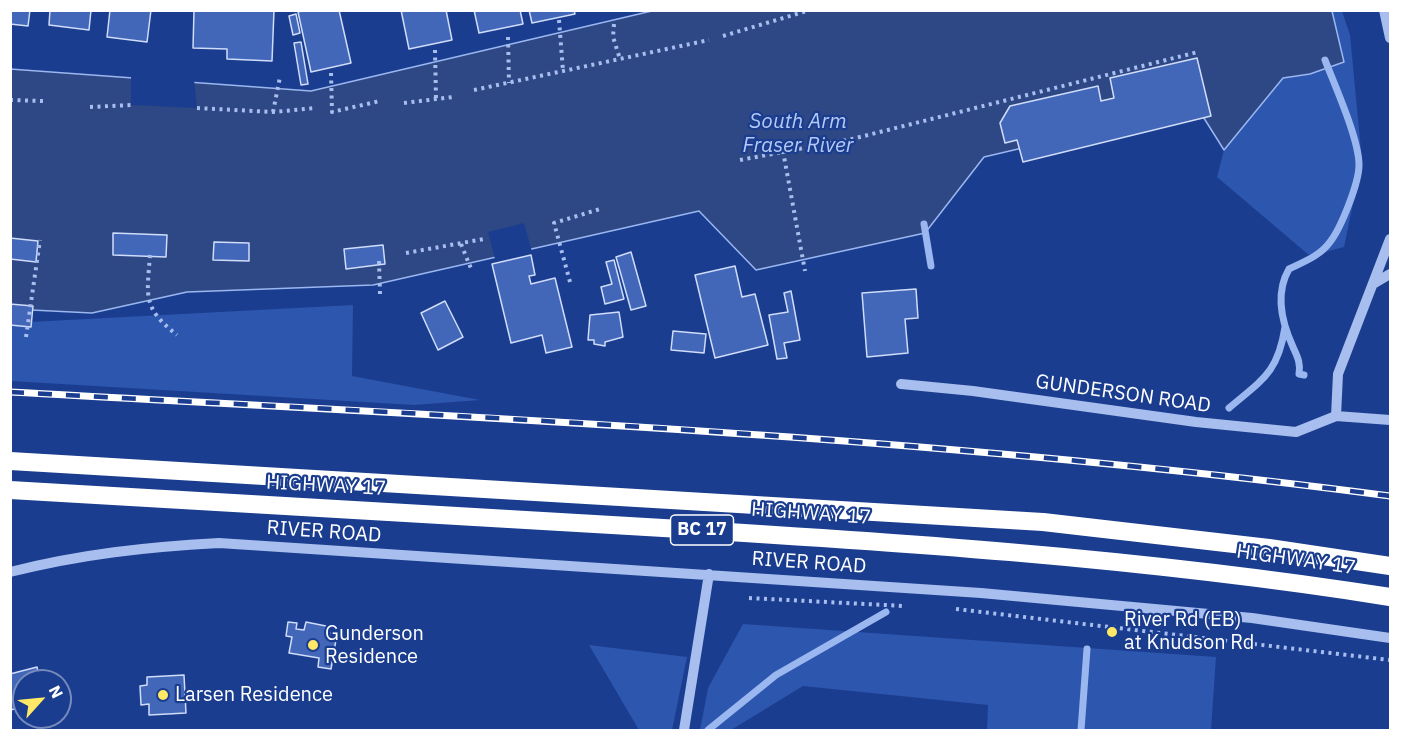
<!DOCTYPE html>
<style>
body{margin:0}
#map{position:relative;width:1401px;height:741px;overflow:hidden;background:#1a3d8f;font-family:"IBM Plex Sans",sans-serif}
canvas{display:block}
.frame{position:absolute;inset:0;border:12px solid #fff;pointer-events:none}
.north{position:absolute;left:12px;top:669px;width:60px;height:60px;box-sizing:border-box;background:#1a3d8f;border:2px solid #768bbc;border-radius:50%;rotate:63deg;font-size:16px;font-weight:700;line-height:24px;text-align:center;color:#fff}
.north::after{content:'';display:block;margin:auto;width:21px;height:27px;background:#ffe866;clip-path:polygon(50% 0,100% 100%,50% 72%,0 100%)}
</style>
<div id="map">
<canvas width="1401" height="741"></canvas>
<div class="frame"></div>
<div class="north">N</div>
</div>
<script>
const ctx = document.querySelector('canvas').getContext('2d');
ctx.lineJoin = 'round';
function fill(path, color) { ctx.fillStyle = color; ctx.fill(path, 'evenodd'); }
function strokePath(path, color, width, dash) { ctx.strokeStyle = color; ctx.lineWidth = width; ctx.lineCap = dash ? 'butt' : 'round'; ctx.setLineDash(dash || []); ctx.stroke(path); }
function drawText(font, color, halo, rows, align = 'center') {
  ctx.font = font + ' "IBM Plex Sans",sans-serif'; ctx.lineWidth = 4.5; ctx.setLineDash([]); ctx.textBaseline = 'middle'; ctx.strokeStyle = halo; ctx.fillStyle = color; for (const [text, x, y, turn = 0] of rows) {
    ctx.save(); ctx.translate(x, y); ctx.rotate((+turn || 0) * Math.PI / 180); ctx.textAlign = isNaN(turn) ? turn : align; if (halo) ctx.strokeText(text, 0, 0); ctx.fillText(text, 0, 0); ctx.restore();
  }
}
fill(new Path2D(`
 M1332 11H1342L1350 35 1362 161 1344 247 1310 256 1217 177 1224 150 1283 78 1310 74 1344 62Z
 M353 305 352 376 480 400 414 405 11 381V323Z
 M743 624 1216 657 1211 730H987L988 705 803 686 731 730H700L708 688Z
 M589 645 687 657 672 730H639Z`), '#2d56ae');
const water = new Path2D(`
 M656 10 1332 11 1344 62 1310 74 1283 78 1224 150 1197 107 984 157 925 233 756 270 699 211 373 285 187 292 92 313 11 309 10 69 311 91Z`);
fill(water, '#2e4885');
strokePath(water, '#9bb7f0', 1.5);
fill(new Path2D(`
 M131 75 194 79 197 108 131 105Z
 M524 223 532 252 487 262 495 259 488 232Z`), '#1a3d8f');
strokePath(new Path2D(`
 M924 224 931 266
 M1304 375 1299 374C1301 363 1297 356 1293 347 1282 323 1275 293 1289 269 1303 262 1320 256 1330 242 1341 228 1359 183 1359 165 1359 139 1335 86 1325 60
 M1229 408C1262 380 1278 373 1285 327
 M708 730 776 675 886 612
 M1081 730 1087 649`), '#9bb7f0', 7);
const building = new Path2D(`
 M10 10H30L28 26 10 24Z
 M50 10H91L89 30 49 25Z
 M110 10H151L147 42 107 37Z
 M194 10H274L272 61 227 59V49L193 48Z
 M305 10H339L351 63 311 72 298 12Z
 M401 10H446L452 40 409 49Z
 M474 10H520L523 24 479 33Z
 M529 10H574L575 14 532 23Z
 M296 14 300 33 293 35 289 16Z
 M301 42 308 84 301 85 294 43Z
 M1197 58 1211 116 1023 162 1017 140 1005 143 1000 123 1010 106 1098 86 1101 101 1114 98 1110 78Z
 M113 233 167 235 166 257 113 255Z
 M10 238 38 241 36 262 10 259Z
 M214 242 249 243V261L213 260Z
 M383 245 385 264 346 269 344 249Z
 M631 252 646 306 631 310 616 257Z
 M531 255 535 275 529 276 531 284 555 278 572 347 546 353 542 335 511 343 492 264Z
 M614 260 624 299 605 304 601 287 612 284 606 262Z
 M735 266 742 297 755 294 768 345 715 358 695 275Z
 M916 289 918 318 905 319 908 353 867 357 862 293Z
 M791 291 800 340 784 343 787 358 777 359 769 315 788 312 784 293Z
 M445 301 463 337 438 350 421 313Z
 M10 304 33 306 31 327 10 325Z
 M619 312 623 337 605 342V346L594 344V340H588L590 315Z
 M673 331 706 334 704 353 671 350Z
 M288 622 297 623 296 629 304 630 306 622 326 626 325 632 337 634 331 669 318 667 319 658 289 653 292 637 286 636Z
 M37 667 40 681H24V707L10 710V674Z
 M184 675 186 713 149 715V704L141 705 140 686 147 685V677Z`);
fill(building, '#4367b8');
strokePath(building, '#cfdcfa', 1.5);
strokePath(new Path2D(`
 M559 20 563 71
 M614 24 613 37 620 59
 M723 36 810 10
 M508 37 509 83
 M435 50 436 99
 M331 73 332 112 380 101
 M474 90 709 40
 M10 100 43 101
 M404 103 453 97
 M90 107 131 105
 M197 108 273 112 316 108
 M273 112 280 77
 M783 151 805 271
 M740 160 852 139 1198 52
 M461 244 472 271
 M406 253 484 239
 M150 255C147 297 142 307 177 335
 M379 261 380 294
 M570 282 554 223 600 209
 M26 337 40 240
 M749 598 904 606
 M956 609 1390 660`), '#a8beee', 4, [3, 4.5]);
strokePath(new Path2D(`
 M1384 10 1390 38
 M1373 284 1390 274
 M901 384 973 391 1196 422 1296 432 1336 416 1390 420
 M1336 416 1338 374 1390 239
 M10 572C82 554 146 547 219 543L981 593 1252 618 1390 638
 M684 730 709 574`), '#a8beee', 10);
strokePath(new Path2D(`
 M10 461 1043 522 1269 548 1390 566
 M10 490C217 502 423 514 629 526 884 541 1137 557 1390 597`), '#fff', 18);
const rail = new Path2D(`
 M10 392C471 417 933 436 1390 496`);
strokePath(rail, '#fff', 7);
strokePath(rail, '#1a3d8f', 4.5, [14]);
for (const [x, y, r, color] of [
 [1112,632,6,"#ffe866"],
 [313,645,6,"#ffe866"],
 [163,695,6,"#ffe866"]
]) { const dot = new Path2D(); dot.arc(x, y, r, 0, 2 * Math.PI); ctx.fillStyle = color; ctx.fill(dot); strokePath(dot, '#1a3d8f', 2); }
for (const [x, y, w] of [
 [702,530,63]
]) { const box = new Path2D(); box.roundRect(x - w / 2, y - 15, w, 30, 4.5); ctx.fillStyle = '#1a3d8f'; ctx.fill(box); strokePath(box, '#fff', 1.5); }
drawText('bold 18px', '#fff', null, [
 ["BC 17",702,530]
]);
drawText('20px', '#fff', '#1a3d8f', [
 ["GUNDERSON ROAD",1123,394,8],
 ["HIGHWAY 17",326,486,3],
 ["HIGHWAY 17",811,514,4],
 ["RIVER ROAD",324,532,4],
 ["HIGHWAY 17",1296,560,8],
 ["RIVER ROAD",809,563,4]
]);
drawText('20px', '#fff', '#1a3d8f', [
 ["River Rd (EB)",1124,620],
 ["at Knudson Rd",1124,643],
 ["Gunderson",325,634],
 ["Residence",325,657],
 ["Larsen Residence",175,695]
], 'left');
drawText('italic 21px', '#b4c9f5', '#1a3d8f', [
 ["South Arm",798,122],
 ["Fraser River",798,146]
]);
</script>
